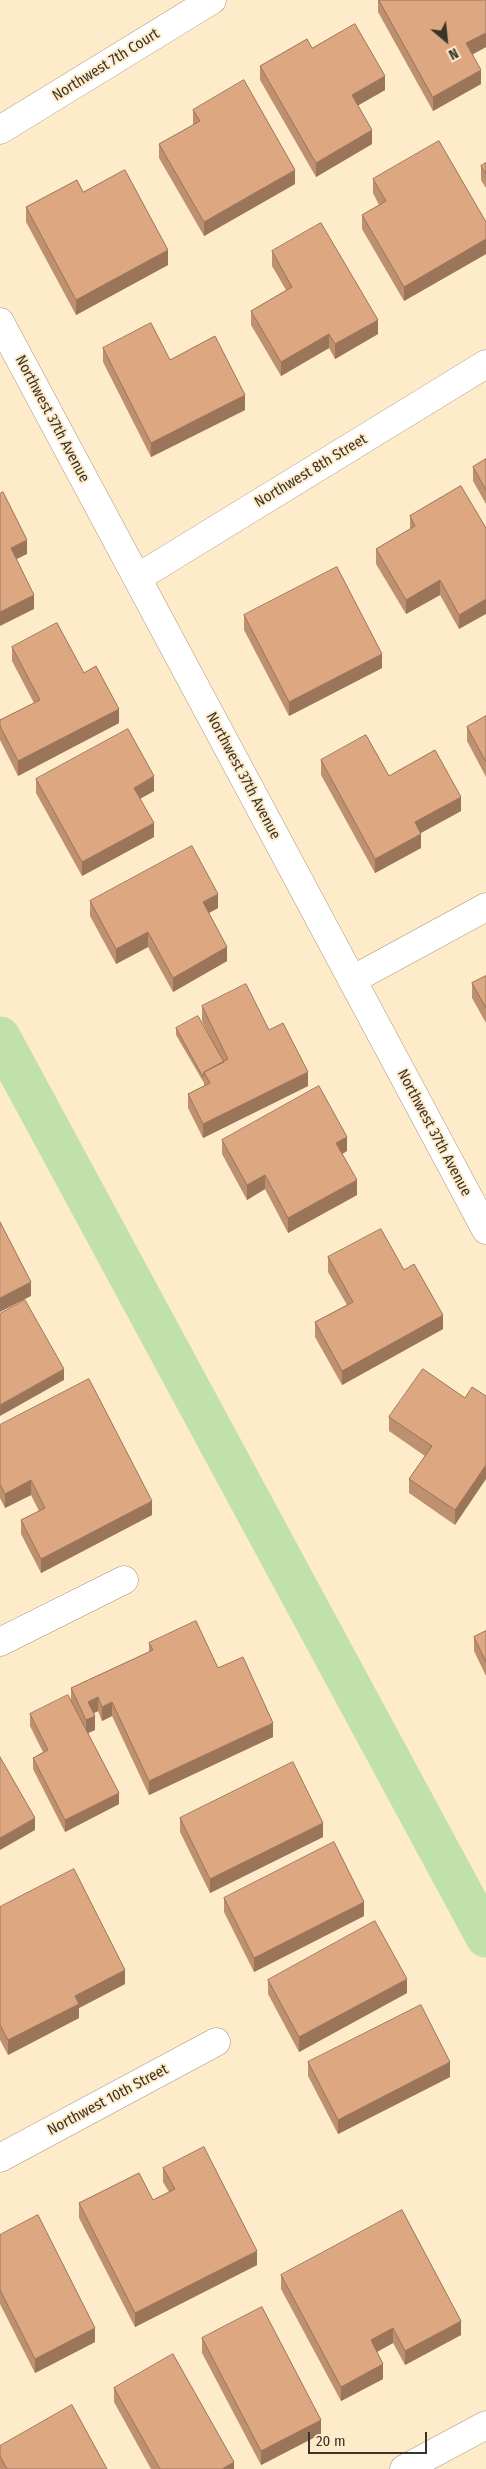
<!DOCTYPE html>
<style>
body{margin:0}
#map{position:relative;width:486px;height:2469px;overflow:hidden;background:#fdebca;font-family:"Fira Sans Condensed",sans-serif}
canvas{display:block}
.north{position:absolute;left:421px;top:15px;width:50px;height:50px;-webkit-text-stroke:4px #fdebca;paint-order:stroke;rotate:152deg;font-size:14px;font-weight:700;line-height:20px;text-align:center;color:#3a3327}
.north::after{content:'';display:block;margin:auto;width:18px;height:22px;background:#3a3327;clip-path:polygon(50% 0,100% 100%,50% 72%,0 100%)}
.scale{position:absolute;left:308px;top:2432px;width:119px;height:22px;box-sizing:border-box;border:2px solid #3a3327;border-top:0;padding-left:6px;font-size:15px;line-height:18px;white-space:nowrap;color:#3a3327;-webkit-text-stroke:4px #fdebca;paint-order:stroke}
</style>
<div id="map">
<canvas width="486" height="2469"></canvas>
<div class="north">N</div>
<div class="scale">20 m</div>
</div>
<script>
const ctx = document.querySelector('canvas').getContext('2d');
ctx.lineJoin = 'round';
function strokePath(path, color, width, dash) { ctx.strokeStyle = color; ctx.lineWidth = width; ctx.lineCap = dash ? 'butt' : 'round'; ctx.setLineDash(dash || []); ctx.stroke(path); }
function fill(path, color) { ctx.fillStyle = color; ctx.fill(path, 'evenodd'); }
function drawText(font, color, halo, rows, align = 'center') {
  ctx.font = font + ' "Fira Sans Condensed",sans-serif'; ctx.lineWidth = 4; ctx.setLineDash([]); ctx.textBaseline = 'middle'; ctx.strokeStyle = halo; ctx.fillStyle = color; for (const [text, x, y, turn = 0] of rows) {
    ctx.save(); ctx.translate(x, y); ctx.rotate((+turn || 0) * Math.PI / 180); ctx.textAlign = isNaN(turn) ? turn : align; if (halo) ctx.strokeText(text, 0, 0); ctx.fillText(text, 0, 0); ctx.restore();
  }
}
strokePath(new Path2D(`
 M0 1037 486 1937`), '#c1e1aa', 41);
const minor = new Path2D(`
 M0 130 212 0
 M0 322 486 1230
 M137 578 486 364
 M352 980 486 907
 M0 1642 124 1580
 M0 2158 216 2042
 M404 2469 486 2425`);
strokePath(minor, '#a79678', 29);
strokePath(minor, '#fff', 28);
fill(new Path2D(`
 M378 0H486V47L473 54 481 84 433 111 378 12Z
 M312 48 385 90 358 105 372 144 316 177 260 80V66Z
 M193 110 295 184 204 236 159 158V144L193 125Z
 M486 163V188L481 180V166Z
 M373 179 486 222V254L404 301 362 229V215L379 205 373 193Z
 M83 192 168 265 76 315 26 222V207Z
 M272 251 378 334 335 359 329 348 281 376 251 325V311L286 290 272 266Z
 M103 348 170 360 245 410 151 457 103 362Z
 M486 459V504L473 481V467Z
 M461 486 459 629 440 595 406 614 376 564V549L410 530V516Z
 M244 615 382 668 289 716 244 630Z
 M12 647 84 673 119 723 18 776 0 740V720L34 703 12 661Z
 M486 716V777L467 741V727Z
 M321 760 389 776 461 811 421 833V848L375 873 321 775Z
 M36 779 154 791 140 799 154 837 82 876 36 793Z
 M90 901 218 908 209 913 227 961 173 992 148 947 116 964 90 916Z
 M486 976V1023L472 998V983Z
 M202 1006 269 1030 308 1086 203 1138 188 1108V1094L204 1086V1083L176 1035V1028L212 1042 202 1021Z
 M222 1140 347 1151 342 1154 357 1195 288 1233 265 1189 247 1200 222 1154Z
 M328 1257 404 1270 443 1329 342 1385 315 1337V1322L347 1305 328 1272Z
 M465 1398 455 1525 409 1493V1479L425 1456 389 1431V1417Z
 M0 1425 152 1515 41 1573 21 1534V1520L39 1511 31 1495 5 1508 0 1498Z
 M486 1631V1676L474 1651V1637Z
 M149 1643 218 1668 273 1737 149 1795 112 1716 102 1721 98 1711 94 1713 95 1730 88 1733 119 1804 65 1832 33 1769V1758L43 1752 30 1726V1714L71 1701V1688L149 1652Z
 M180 1818 323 1837 210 1893 180 1832Z
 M224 1898 364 1916 254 1972 224 1912Z
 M0 1907 125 1984 79 2008V2018L8 2055 0 2040Z
 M268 1980 407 1993 299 2052 268 1994Z
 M308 2062 450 2077 338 2134 308 2076Z
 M163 2168 257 2265 135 2327 79 2218V2203L153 2200 169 2192 163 2182Z
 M0 2235 95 2342 35 2373 0 2304Z
 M281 2275 461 2335 405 2365 393 2343 377 2352 383 2379 341 2401 281 2289Z
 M202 2338 321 2434 261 2465 202 2353Z
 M114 2388 234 2469H151L114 2402Z
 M0 2446 107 2469H0Z`), '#bd906f');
fill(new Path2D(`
 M486 33V47L466 58V43Z
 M481 70V84L433 111V97Z
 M385 76V90L352 109V95Z
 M372 130V144L316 177V163Z
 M295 170V184L204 236V222Z
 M486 239V254L404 301V287Z
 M168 250V265L76 315V300Z
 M378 320V334L335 359V344Z
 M329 334V348L281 376V362Z
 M245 395V410L151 457V443Z
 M27 540V554L11 562V548Z
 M440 580V595L406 614V600Z
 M34 595V609L0 626V612Z
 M486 599V614L459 629V615Z
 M382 654V668L289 716V702Z
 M119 709V723L18 776V761Z
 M154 776V791L134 802V788Z
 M461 797V811L415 836V822Z
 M154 823V837L82 876V862Z
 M421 834V848L375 873V859Z
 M218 894V908L203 916V902Z
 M148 932V947L116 964V949Z
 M227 947V961L173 992V978Z
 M308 1072V1086L203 1138V1124Z
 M347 1137V1151L336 1157V1143Z
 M265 1175V1189L247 1200V1185Z
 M357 1180V1195L288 1233V1218Z
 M31 1282V1296L0 1312V1298Z
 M443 1315V1329L342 1385V1371Z
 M64 1369V1380L0 1416V1405Z
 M486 1465V1479L455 1525V1510Z
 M31 1480V1495L5 1508V1494Z
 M152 1501V1515L41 1573V1559Z
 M98 1697V1711L88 1716V1702Z
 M112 1702V1716L102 1721V1707Z
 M95 1716V1730L86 1734V1720Z
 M273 1723V1737L149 1795V1781Z
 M119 1793V1804L65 1832V1820Z
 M35 1818V1830L0 1850V1838Z
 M323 1823V1837L210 1893V1879Z
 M364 1902V1916L254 1972V1958Z
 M125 1970V1984L79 2008V2018L8 2055V2040L75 1996Z
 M407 1979V1993L299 2052V2037Z
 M450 2062V2077L338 2134V2120Z
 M257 2251V2265L135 2327V2313Z
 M461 2321V2335L405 2365V2351Z
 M95 2328V2342L35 2373V2359Z
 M393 2328V2343L371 2355V2340Z
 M383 2364V2379L341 2401V2387Z
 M321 2420V2434L261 2465V2451Z
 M234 2462V2469H222Z`), '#9a755a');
const building = new Path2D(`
 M379 0H486V33L466 43 481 70 433 97Z
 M355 24 385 76 352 95 372 130 316 163 260 66 307 39 312 48Z
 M244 80 295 170 204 222 159 144 200 121 193 110Z
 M439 141 486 222V239L404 287 362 215 386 201 373 179Z
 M486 163V174L481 166Z
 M125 170 168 250 76 300 26 207 77 180 83 192Z
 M321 223 378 320 335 344 329 334 281 362 251 311 292 287 272 251Z
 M151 323 170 360 215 336 245 395 151 443 103 348Z
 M486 459V490L473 467Z
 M461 486 486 528V599L459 615 440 580 406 600 376 549 415 526 410 516Z
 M3 492 27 540 11 548 34 595 0 612V494Z
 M337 567 382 654 289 702 244 615Z
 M57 623 84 673 96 666 119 709 18 761 0 726V720L40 700 12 647Z
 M486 716V762L467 727Z
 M128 729 154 776 134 788 154 823 82 862 36 779Z
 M366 735 389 776 435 750 461 797 415 822 421 834 375 859 321 760Z
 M192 846 218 894 203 902 227 947 173 978 148 932 116 949 90 901Z
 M486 976V1008L472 983Z
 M246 984 269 1030 283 1023 308 1072 203 1124 188 1094 210 1083 204 1072 228 1059 202 1006Z
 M198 1016 224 1062 204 1072 203 1077 176 1028Z
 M319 1086 347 1137 336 1143 357 1180 288 1218 265 1175 247 1185 222 1140Z
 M0 1222 31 1282 0 1298Z
 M381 1229 404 1270 414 1264 443 1315 342 1371 315 1322 353 1302 328 1257Z
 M25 1300 64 1369 0 1405V1314Z
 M423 1369 465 1398 472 1387 486 1396V1465L455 1510 409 1479 432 1446 389 1417Z
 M89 1379 152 1501 41 1559 21 1520 45 1508 31 1480 5 1494 0 1484V1425Z
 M196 1621 218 1668 243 1657 273 1723 149 1781 112 1702 102 1707 98 1697 88 1702 95 1716 86 1720 71 1688 153 1650 149 1643Z
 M486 1631V1662L474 1637Z
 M68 1695 119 1793 65 1820 33 1758 48 1750 30 1714Z
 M0 1757 35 1818 0 1838Z
 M293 1762 323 1823 210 1879 180 1818Z
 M334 1842 364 1902 254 1958 224 1898Z
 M74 1869 125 1970 75 1996 79 2004 8 2040 0 2025V1907Z
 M375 1921 407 1979 299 2037 268 1980Z
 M421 2005 450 2062 338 2120 308 2062Z
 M204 2147 257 2251 135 2313 79 2203 139 2173 153 2200 175 2189 163 2168Z
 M402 2210 461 2321 405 2351 393 2328 371 2340 383 2364 341 2387 281 2275Z
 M38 2215 95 2328 35 2359 0 2290V2235Z
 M262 2307 321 2420 261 2451 202 2338Z
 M173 2354 234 2462 222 2469H160L114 2388Z
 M72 2405 107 2469H7L0 2456V2446Z`);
fill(building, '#dca781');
strokePath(building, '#9a755a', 1);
drawText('15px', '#3a3327', '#fdebca', [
 ["Northwest 7th Court",106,65,-32],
 ["Northwest 37th Avenue",52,419,62],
 ["Northwest 8th Street",311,471,-31],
 ["Northwest 37th Avenue",243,776,62],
 ["Northwest 37th Avenue",434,1133,62],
 ["Northwest 10th Street",108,2100,-28]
]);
</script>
